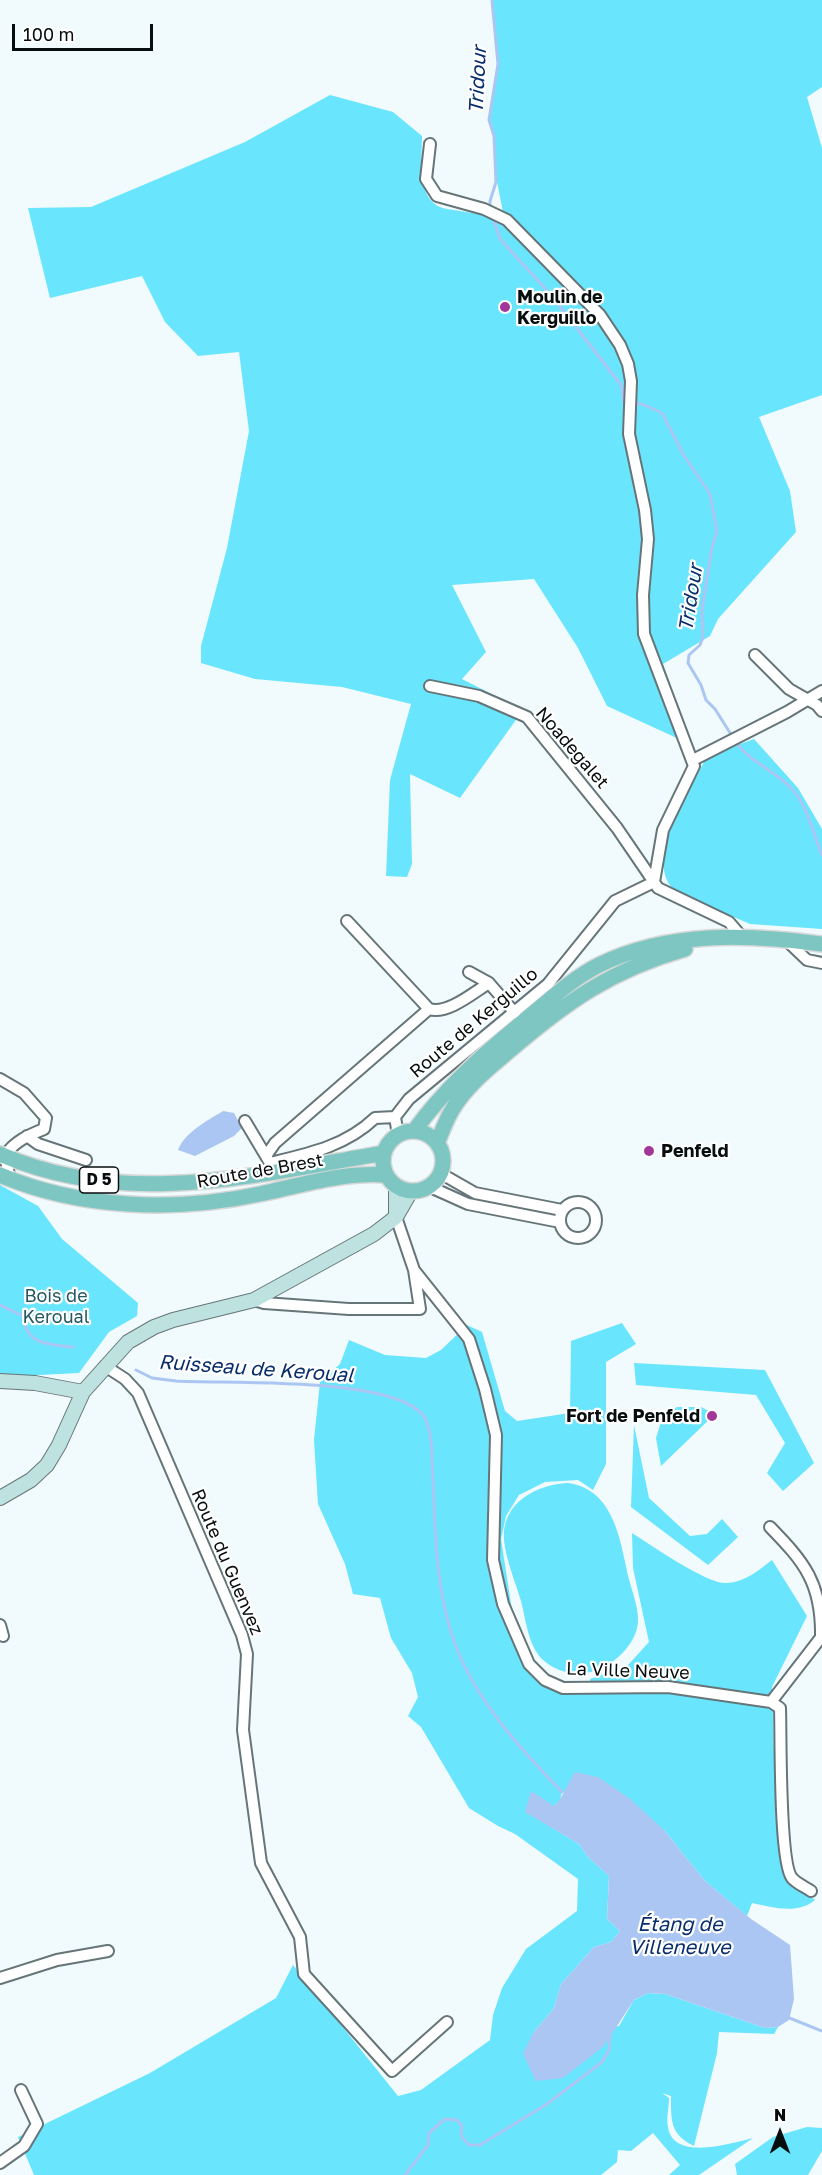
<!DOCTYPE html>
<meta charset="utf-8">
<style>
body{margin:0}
#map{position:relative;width:822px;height:2175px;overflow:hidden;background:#f1fbfe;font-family:"Golos Text",sans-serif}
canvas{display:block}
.north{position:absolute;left:750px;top:2103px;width:60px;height:60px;-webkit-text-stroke:4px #fff;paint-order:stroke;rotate:0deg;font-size:16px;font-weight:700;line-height:24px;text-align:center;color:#080d0e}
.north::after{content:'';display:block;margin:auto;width:21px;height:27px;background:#080d0e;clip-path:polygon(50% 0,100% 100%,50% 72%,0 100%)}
.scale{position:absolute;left:12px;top:24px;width:141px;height:27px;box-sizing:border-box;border:3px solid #080d0e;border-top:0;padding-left:8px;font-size:18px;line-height:21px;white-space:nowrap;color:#080d0e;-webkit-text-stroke:4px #fff;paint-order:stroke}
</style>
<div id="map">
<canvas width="822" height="2175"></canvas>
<div class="north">N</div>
<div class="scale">100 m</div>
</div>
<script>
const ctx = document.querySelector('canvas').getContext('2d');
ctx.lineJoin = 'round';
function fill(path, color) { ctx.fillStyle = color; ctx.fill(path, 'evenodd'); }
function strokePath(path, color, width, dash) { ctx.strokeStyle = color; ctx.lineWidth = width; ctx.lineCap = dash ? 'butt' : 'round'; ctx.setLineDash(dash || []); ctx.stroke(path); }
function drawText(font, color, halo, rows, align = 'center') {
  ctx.font = font + ' "Golos Text",sans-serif'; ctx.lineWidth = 4.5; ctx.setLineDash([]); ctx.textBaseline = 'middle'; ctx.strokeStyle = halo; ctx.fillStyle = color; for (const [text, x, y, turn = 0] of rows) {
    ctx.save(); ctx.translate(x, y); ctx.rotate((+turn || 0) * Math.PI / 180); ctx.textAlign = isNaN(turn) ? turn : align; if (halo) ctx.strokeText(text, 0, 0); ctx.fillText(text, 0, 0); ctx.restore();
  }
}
fill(new Path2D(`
 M492 0H822V87L807 97 822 148V395L759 417 790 491 796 532 718 619 710 636 663 664 692 745 607 706 578 648 534 579 452 585 486 652 462 679 523 710 460 798 410 774 412 864 407 877 386 876 390 780 411 704 342 687 255 679 201 663V646L227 548 249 431 239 352 198 356 165 322 142 276 50 298 28 208 91 207 245 142 330 95 393 112 422 136C422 160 415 203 447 209 465 212 480 213 497 220L503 212 494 167V136L489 120 498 64Z
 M754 739 798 788 822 829V929L750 924 676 892C642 863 688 793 704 762L712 754Z
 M0 1185 38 1206 62 1239 138 1303 137 1316 109 1332 79 1373 0 1377Z
 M622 1323 636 1344 606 1362V1464L593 1490 578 1480 545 1482 519 1495 506 1516 501 1539 516 1636 545 1680 590 1688V1679L628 1665 649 1642 633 1568 632 1533C651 1545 708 1585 727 1583 745 1582 759 1570 772 1560L807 1616 772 1687 776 1823 784 1872 790 1880 815 1900C797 1915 772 1907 752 1903L747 1916 705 1881 664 1830 562 1792 560 1800 554 1806 526 1812 579 1844 588 1857 609 1876 607 1919 620 1931 611 1942 594 1947 561 1984 554 2008 533 2033 619 2026 634 2000 648 1993 665 1994 765 2028 778 2027 774 2034 719 2032 717 2053 694 2146C670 2134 671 2121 671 2096L662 2093 669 2098C669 2108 666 2118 668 2127 673 2162 732 2143 753 2138L699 2175H669L680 2165 653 2133 631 2151 618 2150 617 2162 601 2175H34L18 2137 150 2073 276 1998 293 1965 398 2096 421 2090 490 2040 493 2015 502 1988 526 1949 577 1911 578 1879 515 1834 498 1826 469 1808 421 1727 408 1716 418 1697 412 1673 391 1638 380 1598 353 1594 345 1564 318 1504 314 1440 320 1382 340 1364 349 1340 385 1355 426 1358 441 1350 467 1325 482 1332 505 1411 517 1421 570 1413 571 1341Z
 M634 1363 765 1370 814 1463 783 1491 767 1473 785 1443 756 1395 636 1385Z
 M677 1407H701L715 1414 661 1466 656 1438 662 1419Z
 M634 1425 649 1498 690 1536 707 1534 722 1519 738 1537 708 1565 631 1507Z
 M568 1483C615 1490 620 1541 629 1579 632 1591 638 1606 638 1619 639 1644 609 1671 585 1673 570 1675 554 1670 543 1660 528 1646 526 1620 521 1601 515 1581 506 1560 504 1540 501 1503 537 1484 568 1483Z
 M807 2127 822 2128V2151L808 2175H737L735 2164 773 2137Z`), '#69e5fe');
fill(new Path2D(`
 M223 1111 234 1113 242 1128 234 1136 195 1156 178 1150C185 1132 207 1121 223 1111Z
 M575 1772 598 1777 629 1798 664 1830 705 1881 751 1919 790 1945 794 1999 789 2020 778 2027 765 2028 665 1994 648 1993 634 2000 604 2046 563 2078 536 2081 523 2054 533 2033 554 2008 561 1984 594 1947 611 1942 620 1931 607 1919 609 1876 588 1857 579 1844 525 1812 531 1791 554 1806C563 1798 568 1782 575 1772Z`), '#abc6f2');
strokePath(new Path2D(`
 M490 208V201L496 182 494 136 489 120 498 64 492 0
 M493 218 500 239 551 295 621 385 624 403
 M633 403 642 404 662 413 683 454 710 494 717 531 712 547 702 610 703 637 700 645 689 655 688 663 701 685 706 700 715 709 732 736
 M736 742C750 762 773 770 790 787 807 803 813 834 822 855
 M0 1305 23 1316C25 1344 49 1345 73 1347
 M136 1370 152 1378 176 1381C232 1384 379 1377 419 1411 428 1418 429 1430 431 1441 436 1509 431 1584 457 1649 477 1701 523 1752 562 1792
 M787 2017 822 2031
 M405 2175 428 2145 429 2133 445 2119 457 2120 462 2126 461 2136 469 2145H480L547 2104 602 2062 609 2050 610 2035`), '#abc6f2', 3);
const street = new Path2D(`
 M430 144 426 179 437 196 484 209 507 220 600 315 620 345 628 364 631 381 629 434 645 510 648 539 643 595 644 634 694 766 663 830 654 882
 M755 655 789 689 817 705 822 711
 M430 686 479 696 527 717 617 828 658 888 729 922 741 936
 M693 760 787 712 822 691
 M347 921 429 1009
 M785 939 807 960 822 963
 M469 972 489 983
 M0 1079 24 1093 46 1118 44 1129C29 1135 13 1142 5 1156L10 1179
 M395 1117 409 1099 548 984 615 901 654 882
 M395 1117 398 1135
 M245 1121 270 1163C308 1154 346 1146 375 1118L395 1117
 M27 1136 38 1144 86 1160
 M266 1156 275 1143 429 1009C447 1015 473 993 489 983L515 1013
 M440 1173 475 1193 562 1210
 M428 1186 468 1204 560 1222
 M560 1220a18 18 0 1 1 36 0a18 18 0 1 1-36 0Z
 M414 1270 469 1339 485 1389 496 1435 493 1560 503 1604 529 1664 545 1680 563 1688 668 1687 771 1702 780 1708C781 1736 779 1862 792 1878 796 1883 805 1887 811 1891
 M254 1300 264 1303 349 1309H420L414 1270 396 1217
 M105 1366 125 1379 138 1393 242 1635 247 1654 243 1730 261 1863 300 1937 304 1974 392 2071 447 2022
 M770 1527C804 1562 822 1583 821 1637
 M0 1625 3 1636
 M771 1702 822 1636
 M0 1978 57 1960 108 1951
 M0 2163 24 2146 37 2124 21 2090`);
const secondary = new Path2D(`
 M396 1185V1216
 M0 1381 35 1383 83 1392
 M0 1498 31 1480 47 1465 59 1445 83 1392 128 1342 154 1327 173 1320 254 1300 374 1234 396 1217 411 1191`);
const primary = new Path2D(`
 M414 1131C444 1090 480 1057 519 1025 544 1005 571 979 599 965 668 931 748 934 822 944
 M383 1161a30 30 0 1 1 60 0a30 30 0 1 1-60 0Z
 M437 1143C442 1132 446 1120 452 1110 466 1086 489 1068 509 1051 566 1002 611 970 685 949
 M0 1154C126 1209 255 1175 384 1153
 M0 1175C80 1209 176 1212 260 1194 302 1185 343 1172 386 1175`);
strokePath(street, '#667578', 14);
strokePath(secondary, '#667578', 16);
strokePath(primary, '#d7d8d8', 18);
strokePath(street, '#fff', 10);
strokePath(secondary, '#bee2e0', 14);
strokePath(primary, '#7ec6c2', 15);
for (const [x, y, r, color] of [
 [505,307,6,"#a13899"],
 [649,1151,6,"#a13899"],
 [712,1416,6,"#a13899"]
]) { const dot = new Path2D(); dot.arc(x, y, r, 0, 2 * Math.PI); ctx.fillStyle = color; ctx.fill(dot); strokePath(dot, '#fff', 2); }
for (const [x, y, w] of [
 [99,1180,39]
]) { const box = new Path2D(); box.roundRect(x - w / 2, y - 13, w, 26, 4.5); ctx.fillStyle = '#fff'; ctx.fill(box); strokePath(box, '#080d0e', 1.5); }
drawText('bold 16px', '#080d0e', null, [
 ["D 5",99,1180]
]);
drawText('bold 18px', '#080d0e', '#fff', [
 ["Moulin de",517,297],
 ["Kerguillo",517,318],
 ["Penfeld",661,1151],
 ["Fort de Penfeld",700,1416,"right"]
], 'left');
drawText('18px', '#080d0e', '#fff', [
 ["Noadegalet",572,748,49],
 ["Route de Kerguillo",474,1023,-40],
 ["Route de Brest",260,1171,-10],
 ["Route du Guenvez",227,1562,67],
 ["La Ville Neuve",628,1671,2]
]);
drawText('18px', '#245964', '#fff', [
 ["Bois de",56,1296],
 ["Keroual",56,1317]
]);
drawText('italic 20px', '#072d6b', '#fff', [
 ["Tridour",478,80,-87],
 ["Tridour",691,598,-81],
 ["Ruisseau de Keroual",256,1369,4],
 ["Étang de",680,1925],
 ["Villeneuve",680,1948]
]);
</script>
